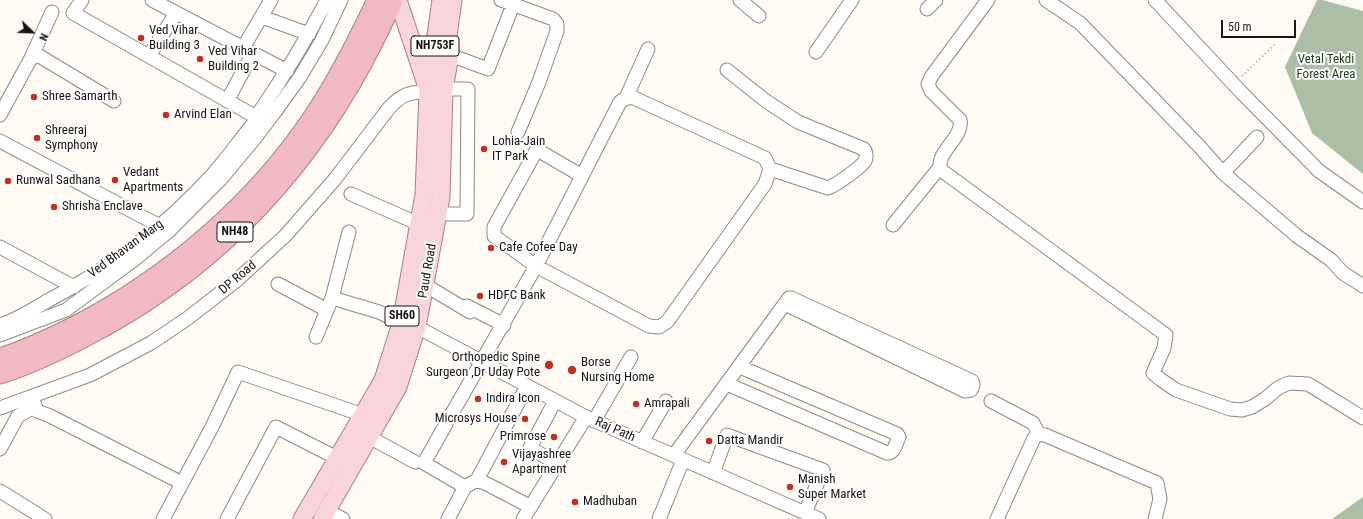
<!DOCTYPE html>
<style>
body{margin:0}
#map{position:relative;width:1363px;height:519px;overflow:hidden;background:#fffaf3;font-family:"Roboto Condensed",sans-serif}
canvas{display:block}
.north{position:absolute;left:12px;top:12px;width:40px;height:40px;-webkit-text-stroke:3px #fff;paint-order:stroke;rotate:113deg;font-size:11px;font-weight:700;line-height:16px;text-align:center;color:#171512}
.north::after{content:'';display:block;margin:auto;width:14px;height:18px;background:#171512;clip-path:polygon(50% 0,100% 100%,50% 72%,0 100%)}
.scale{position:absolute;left:1221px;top:20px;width:75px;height:18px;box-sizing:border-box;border:2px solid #171512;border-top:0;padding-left:5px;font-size:12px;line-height:14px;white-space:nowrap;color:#171512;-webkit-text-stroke:3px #fff;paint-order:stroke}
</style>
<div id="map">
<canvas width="1363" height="519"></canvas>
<div class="north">N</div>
<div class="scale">50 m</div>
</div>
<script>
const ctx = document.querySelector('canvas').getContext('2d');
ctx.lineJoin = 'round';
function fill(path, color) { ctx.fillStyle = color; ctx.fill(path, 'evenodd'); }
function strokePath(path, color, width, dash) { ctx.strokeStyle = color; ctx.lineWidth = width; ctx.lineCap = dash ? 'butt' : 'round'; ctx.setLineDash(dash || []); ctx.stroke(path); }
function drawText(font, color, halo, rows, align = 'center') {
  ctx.font = font + ' "Roboto Condensed",sans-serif'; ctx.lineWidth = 4; ctx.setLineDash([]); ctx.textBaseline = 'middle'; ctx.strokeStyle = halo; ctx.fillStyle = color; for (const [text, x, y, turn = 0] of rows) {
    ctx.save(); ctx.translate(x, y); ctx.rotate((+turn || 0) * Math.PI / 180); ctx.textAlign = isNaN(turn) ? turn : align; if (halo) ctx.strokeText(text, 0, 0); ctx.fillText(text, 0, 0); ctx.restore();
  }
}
fill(new Path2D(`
 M1317 0H1322L1363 11V174L1312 133 1285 67Z
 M1363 497V519H1332Z`), '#abbfa6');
const minor = new Path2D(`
 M82 0 73 13 256 117
 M152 0 287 71
 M501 0 553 19 557 24V31L539 82 518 132
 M740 0 759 16
 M988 0 931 77 928 84 931 91 960 120C964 138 934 153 941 170L1166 335 1164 348 1153 373 1160 379 1176 390 1230 409 1242 410 1252 407 1265 399 1278 388 1289 383 1308 384 1363 418
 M1046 0 1080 23 1199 146 1223 173 1297 236 1331 260 1343 273 1363 286
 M1155 0 1241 92 1319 171 1363 202
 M927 9 936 0
 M262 17 309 34
 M243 48 271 0
 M816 52 852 0
 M450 55 488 69 513 5
 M149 56 176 13
 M31 58 38 56 41 57 114 101
 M727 70 766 101 798 122 864 149C866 152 867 157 865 161 860 168 836 185 828 188L770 169
 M626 98 648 49
 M227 101 253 53
 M0 115 31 58 52 12
 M0 141 160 226
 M1223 173 1257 137
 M351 194 419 224
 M438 214H467L468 89H444
 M893 225 940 167
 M0 247 74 287
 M278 284 327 310
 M425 285 470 312
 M332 298 379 312 401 323
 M467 306 504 325
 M0 325C17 320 33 309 49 300 110 268 167 225 213 174 227 158 240 140 253 124L256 117C283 78 305 42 327 0
 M417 327 586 417 819 519
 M0 335 66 310 135 259 170 230 220 180 255 138 274 113 300 77 322 40 341 0
 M316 337 332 298 349 232
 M727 384 887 453C894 454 896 443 899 437L897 434 740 367
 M555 401 530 448 558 464
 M991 401 1033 423 1039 434
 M0 408 90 375 151 343 188 318 237 280 285 236 335 179 389 108C403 93 409 93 428 91
 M450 417 536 266 620 102C624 98 628 97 634 98L765 158 770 169 765 184 667 322 659 327 649 326 536 266 494 236V227L536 151 541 152 582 176
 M594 421 631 357
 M446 424 424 463 465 487
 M369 437 415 462
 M642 442 666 401
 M0 449 18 416 29 410 32 397 37 411 48 415 182 483
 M674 455 789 298H791L972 381 973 385 971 390 965 391 785 304
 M713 473 727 435 823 470 805 513
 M477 480 527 386
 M0 491 45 519
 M327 511 343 519
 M163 519 212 427 238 372 363 415
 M227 519 276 427 337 458
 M448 519 465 487 477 480 487 484 531 507
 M523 519 586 417
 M659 519 683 460
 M997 519 1034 438 1039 434 1045 435 1157 483 1160 499 1155 519`);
const major = new Path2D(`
 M398 0 427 87
 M302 519 383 380 401 323 424 195 428 91 441 0
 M322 519 398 387 417 327 441 197 444 89 450 55 448 36 453 0`);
const highway = new Path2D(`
 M0 358C26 350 51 338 75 326 169 277 254 205 313 117 338 80 358 40 377 0
 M0 374C29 365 56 352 83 338 206 275 299 181 364 60 374 40 385 20 393 0`);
strokePath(minor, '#8d8880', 15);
strokePath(major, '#a58084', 19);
strokePath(highway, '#a58084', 21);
strokePath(new Path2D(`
 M1242 76 1276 43`), '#a7a39e', 2, [1, 3]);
strokePath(minor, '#fff', 13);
strokePath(major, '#f7d5da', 17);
strokePath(highway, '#f1b9c1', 19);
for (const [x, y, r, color] of [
 [141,38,4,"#bd311e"],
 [200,59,4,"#bd311e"],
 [34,97,4,"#bd311e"],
 [166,115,4,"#bd311e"],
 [37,138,4,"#bd311e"],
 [484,149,4,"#bd311e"],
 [115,180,4,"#bd311e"],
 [8,181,4,"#bd311e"],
 [54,207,4,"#bd311e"],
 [491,248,4,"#bd311e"],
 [480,296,4,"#bd311e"],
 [549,365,5,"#bd311e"],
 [572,370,5,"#bd311e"],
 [478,399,4,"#bd311e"],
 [636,404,4,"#bd311e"],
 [525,419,4,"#bd311e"],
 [554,437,4,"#bd311e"],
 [709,441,4,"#bd311e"],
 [504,462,4,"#bd311e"],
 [790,487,4,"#bd311e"],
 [575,502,4,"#bd311e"]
]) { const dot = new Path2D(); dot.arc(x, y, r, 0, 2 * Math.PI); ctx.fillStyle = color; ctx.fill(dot); strokePath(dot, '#fff', 1.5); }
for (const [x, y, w] of [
 [435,46,48],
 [235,232,36],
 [402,316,34]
]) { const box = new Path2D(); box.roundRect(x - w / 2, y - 10, w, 20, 3); ctx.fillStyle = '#fff'; ctx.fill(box); strokePath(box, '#171512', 1); }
drawText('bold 12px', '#171512', null, [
 ["NH753F",435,46],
 ["NH48",235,232],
 ["SH60",402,316]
]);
drawText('13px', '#171512', '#fff', [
 ["Ved Vihar",149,31],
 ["Building 3",149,46],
 ["Ved Vihar",208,52],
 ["Building 2",208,67],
 ["Shree Samarth",42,97],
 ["Arvind Elan",174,115],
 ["Shreeraj",45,131],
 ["Symphony",45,146],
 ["Lohia-Jain",492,142],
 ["IT Park",492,157],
 ["Vedant",123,173],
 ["Apartments",123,188],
 ["Runwal Sadhana",16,181],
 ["Shrisha Enclave",62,207],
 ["Cafe Cofee Day",499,248],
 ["HDFC Bank",488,296],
 ["Orthopedic Spine",540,358,"right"],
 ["Surgeon ,Dr Uday Pote",540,373,"right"],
 ["Borse",581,363],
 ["Nursing Home",581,378],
 ["Indira Icon",486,399],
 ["Amrapali",644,404],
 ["Microsys House",517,419,"right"],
 ["Primrose",546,437,"right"],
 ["Datta Mandir",717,441],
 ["Vijayashree",512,455],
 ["Apartment",512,470],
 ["Manish",798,480],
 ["Super Market",798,495],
 ["Madhuban",583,502]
], 'left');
drawText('13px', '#223f1b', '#fff', [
 ["Vetal Tekdi",1326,60],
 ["Forest Area",1326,75]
]);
drawText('13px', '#171512', '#fff', [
 ["Ved Bhavan Marg",126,249,-36],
 ["Paud Road",428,271,-80],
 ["DP Road",238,278,-40],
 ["Raj Path",615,430,24]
]);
</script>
